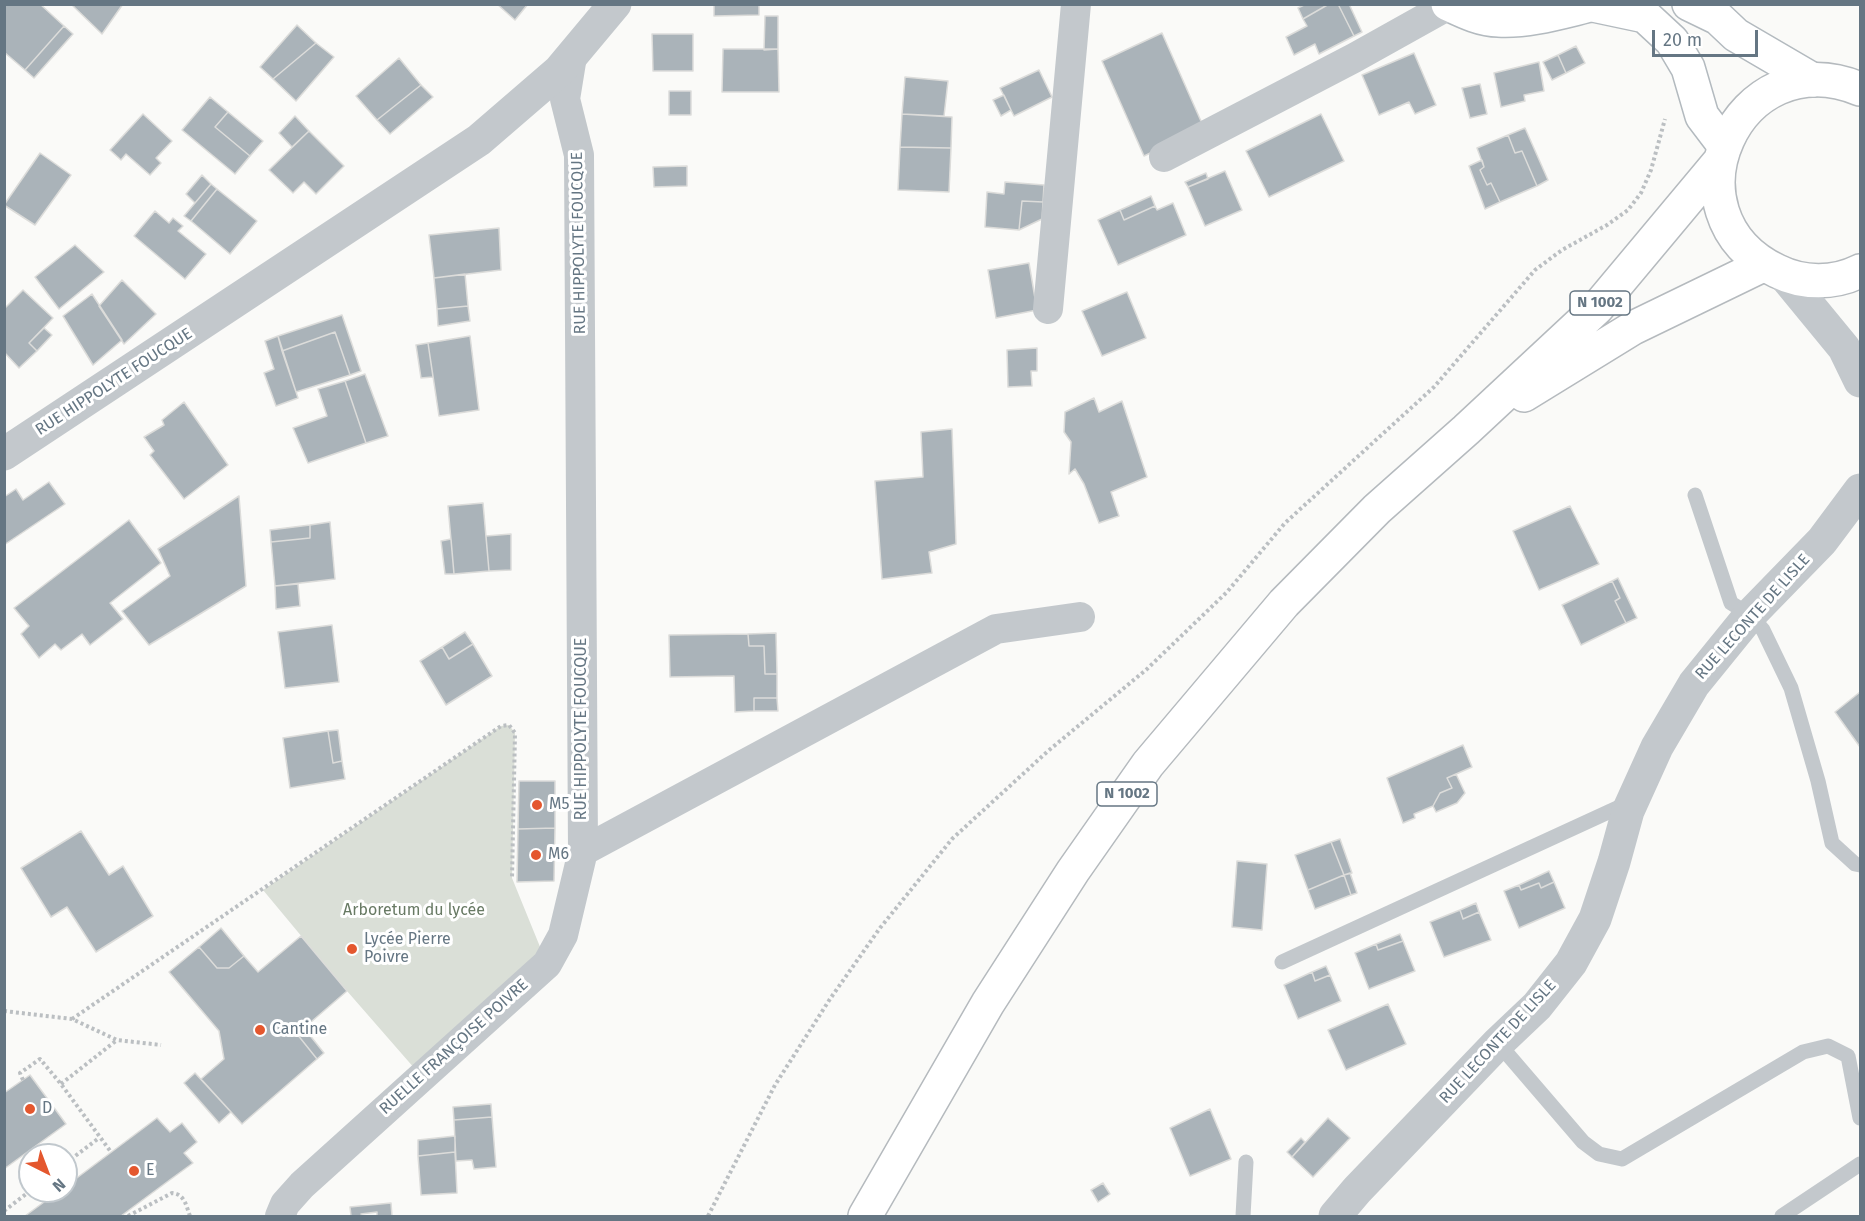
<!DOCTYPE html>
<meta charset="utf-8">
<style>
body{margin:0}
#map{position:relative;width:1865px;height:1221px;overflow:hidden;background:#fafaf8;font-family:"Fira Sans",sans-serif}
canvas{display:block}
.frame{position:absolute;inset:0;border:6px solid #657683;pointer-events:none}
.north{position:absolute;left:18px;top:1143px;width:60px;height:60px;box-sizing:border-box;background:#fff;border:2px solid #c1c8cd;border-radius:50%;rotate:138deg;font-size:16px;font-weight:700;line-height:24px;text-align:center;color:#657683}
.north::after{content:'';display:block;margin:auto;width:21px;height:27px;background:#e4572e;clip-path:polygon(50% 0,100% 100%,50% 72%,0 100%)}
.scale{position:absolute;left:1652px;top:30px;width:106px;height:27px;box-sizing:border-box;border:3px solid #657683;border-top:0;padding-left:8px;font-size:18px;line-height:21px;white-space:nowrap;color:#657683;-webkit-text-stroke:4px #fff;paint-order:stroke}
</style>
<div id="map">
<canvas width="1865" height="1221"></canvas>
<div class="frame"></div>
<div class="north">N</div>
<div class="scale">20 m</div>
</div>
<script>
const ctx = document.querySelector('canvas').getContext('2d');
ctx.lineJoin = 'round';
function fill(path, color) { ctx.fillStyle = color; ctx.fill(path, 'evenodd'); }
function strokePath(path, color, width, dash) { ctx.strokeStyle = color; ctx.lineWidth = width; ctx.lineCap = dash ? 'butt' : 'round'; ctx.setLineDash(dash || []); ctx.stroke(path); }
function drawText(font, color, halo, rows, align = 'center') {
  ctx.font = font + ' "Fira Sans",sans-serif'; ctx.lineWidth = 6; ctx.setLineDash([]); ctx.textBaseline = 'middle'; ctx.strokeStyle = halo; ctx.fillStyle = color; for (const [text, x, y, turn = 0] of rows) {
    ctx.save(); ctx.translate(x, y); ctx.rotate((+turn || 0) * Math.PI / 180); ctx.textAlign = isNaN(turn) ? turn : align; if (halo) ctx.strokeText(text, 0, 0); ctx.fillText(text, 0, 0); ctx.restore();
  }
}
fill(new Path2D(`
 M509 725 515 733 512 878 547 964 422 1077 347 991 263 890 501 726Z`), '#dadfd7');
const building = new Path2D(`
 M4 4H40L64 26 25 70 4 52Z
 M71 4H123L102 34Z
 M497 4H528L515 20Z
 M714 4H759V15L714 16Z
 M1306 4H1329L1303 19 1298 8Z
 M1329 4H1338L1354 36 1319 54 1315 44 1294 55 1286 37 1307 26 1303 19Z
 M1338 4H1349L1362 32 1354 36Z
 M765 16H778V49L764 50Z
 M297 25 316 43 273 79 260 67Z
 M64 26 73 34 34 78 25 70Z
 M1162 33 1204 128 1144 156 1102 61Z
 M652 34H693V71H653Z
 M316 43 334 57 296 101 273 79Z
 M1576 46 1585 63 1566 73 1558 55Z
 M723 49H778L779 92H722Z
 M1414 53 1436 105 1415 114 1409 102 1379 115 1362 75Z
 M1558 55 1566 73 1552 80 1543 62Z
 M399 58 421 85 377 120 356 96Z
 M1539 62 1544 91 1524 95 1525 101 1501 107 1494 73Z
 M1039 70 1052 97 1014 116 1000 88Z
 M905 77 948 81 944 116 902 114Z
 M1480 84 1487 114 1470 118 1462 88Z
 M421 85 433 97 390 134 377 120Z
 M669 91H691V115H669Z
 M1004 95 1011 110 1001 116 993 100Z
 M210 97 228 112 215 127 250 156 235 174 182 130Z
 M228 112 263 141 250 156 215 127Z
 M143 114 172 141 156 158 161 163 150 175 126 154 121 160 110 150Z
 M902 114 952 117 951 148 900 147Z
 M1321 114 1344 161 1269 197 1246 151Z
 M295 116 309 131 292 147 279 133Z
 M1525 128 1548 180 1537 186 1522 151 1515 153 1508 135Z
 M309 131 344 166 316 194 304 182 293 193 269 170Z
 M1508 135 1515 153 1522 151 1537 186 1500 202 1491 183 1487 185 1480 170 1484 167 1477 148Z
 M900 147 951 148 949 192 898 190Z
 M40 153 71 175 35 225 4 205Z
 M1482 160 1484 167 1480 170 1487 185 1491 183 1500 202 1485 209 1469 166Z
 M687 166V186L654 187 653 167Z
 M1225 171 1242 210 1205 226 1188 187Z
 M1206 173 1208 179 1188 187 1185 182Z
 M202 175 211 184 195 203 186 194Z
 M1005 182 1044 185 1043 202 1022 201 1019 230 985 227 987 192 1004 194Z
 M211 184 217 189 191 221 184 216Z
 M217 189 257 221 230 254 191 221Z
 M1151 196 1155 206 1124 220 1120 210Z
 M1022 201 1043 202 1042 219 1019 230Z
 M1173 203 1186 235 1118 265 1098 220 1120 210 1124 220 1155 206 1157 210Z
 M155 211 169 223 173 218 183 226 178 231 206 254 185 279 134 236Z
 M499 228 501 270 434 278 429 235Z
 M75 245 104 272 59 309 35 277Z
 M1029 263 1037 310 996 318 988 270Z
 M465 274 468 306 437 309 434 278Z
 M122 280 156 314 124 344 99 306Z
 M23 290 53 318 29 343 37 351 19 368 4 352V309Z
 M1127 292 1146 338 1102 356 1082 311Z
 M92 294 122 340 93 365 63 316Z
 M468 306 470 321 438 326 437 309Z
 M342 315 361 371 350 375 335 332 282 351 278 336Z
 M44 328 52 335 37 351 29 343Z
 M335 332 350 375 296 392 282 351Z
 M278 336 298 398 276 406 264 373 274 369 265 341Z
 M470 336 479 410 439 416 428 343Z
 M428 343 433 377 421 378 416 345Z
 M1037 348V371H1031L1032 386 1008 387 1007 350Z
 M365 374 388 436 366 443 345 381Z
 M345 381 366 443 308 463 293 428 327 416 318 389Z
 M1094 398 1099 412 1122 401 1147 477 1111 492 1119 516 1099 523 1084 484 1075 469 1069 474 1071 442 1064 432 1065 412Z
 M184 402 228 465 184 499 150 455 154 451 144 437 164 425 162 420Z
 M952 429 956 544 929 552 932 573 882 579 875 481 923 477 921 432Z
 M49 482 65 504 4 545V497L16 489 23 500Z
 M239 496 246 586 149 645 122 611 170 576 158 549Z
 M483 503 489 571 454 574 448 506Z
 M1570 506 1599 564 1539 590 1513 531Z
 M129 520 161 563 110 603 123 619 90 645 82 634 61 650 55 644 39 658 21 634 29 626 14 608Z
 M330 522 335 579 275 586 271 542 310 538V525Z
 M310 525V538L271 542 270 530Z
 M511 534V570L489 571 486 536Z
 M451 539 454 574H445L441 541Z
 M1618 578 1637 618 1626 623 1615 601 1620 598 1612 581Z
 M1612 581 1620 598 1615 601 1626 623 1581 645 1562 605Z
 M298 584 300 606 276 609 275 586Z
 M332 625 339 682 285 688 278 632Z
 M465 632 473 644 449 659 442 647Z
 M776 633 777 674H765L764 646H749L748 634Z
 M748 634 749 646H764L765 674H777V698H754V711L735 712 734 676 670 677 669 635Z
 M473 644 492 676 446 705 420 661 442 647 449 659Z
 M1860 692V747L1835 712Z
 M754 698H777L778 711H754Z
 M338 730 342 761 333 763 328 731Z
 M328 731 333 763 342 761 345 779 290 788 283 738Z
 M1463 745 1472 767 1447 778 1452 788 1440 793 1433 806 1414 814 1415 818 1403 823 1387 778Z
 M1456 774 1465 793 1457 803 1436 812 1433 806 1440 793 1452 788 1447 778Z
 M519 781H555V828L518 829Z
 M555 828 554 881 517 882 518 829Z
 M81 831 109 875 123 866 153 916 96 952 67 907 51 917 21 868Z
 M1340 839 1352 873 1344 875 1331 842Z
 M1331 842 1344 875 1308 890 1295 855Z
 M1237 861 1267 864 1262 930 1232 927Z
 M1549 871 1554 882 1541 888 1539 883 1521 890 1519 885Z
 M1350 873 1357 893 1351 895 1344 875Z
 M1344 875 1351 895 1315 909 1308 890Z
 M1554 882 1565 908 1519 928 1504 891 1519 885 1521 890 1539 883 1541 888Z
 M1476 903 1479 912 1463 919 1460 910Z
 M1460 910 1463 919 1479 912 1491 940 1444 957 1430 922Z
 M221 928 244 956 229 968H217L199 947Z
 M1400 934 1403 941 1378 950 1376 944Z
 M301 936 347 991 297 1034 317 1059 242 1124 201 1079 224 1059 219 1031 169 972 199 947 217 968H229L244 956 258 972Z
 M1403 941 1415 971 1369 989 1355 953 1376 944 1378 950Z
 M1326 966 1330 975 1315 981 1312 972Z
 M1312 972 1315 981 1330 975 1341 1001 1298 1019 1284 985Z
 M1388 1004 1406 1044 1346 1070 1328 1030Z
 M304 1028 324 1053 317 1059 297 1034Z
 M195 1073 231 1112 219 1123 184 1083Z
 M30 1075 66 1124 4 1169V1093Z
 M491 1104 492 1117 454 1120 453 1107Z
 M1210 1109 1231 1159 1190 1176 1170 1128Z
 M492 1117 496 1167 474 1169 472 1160 456 1161 454 1120Z
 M157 1118 170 1132 182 1123 197 1142 184 1153 193 1163 171 1179 121 1216H25L59 1191H66V1186Z
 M1328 1118 1350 1138 1313 1177 1292 1157Z
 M455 1136V1152L418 1156V1140Z
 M1301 1138 1305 1142 1292 1157 1287 1152Z
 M455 1152 457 1193 421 1195 418 1156Z
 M1103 1183 1110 1194 1098 1202 1091 1190Z
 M391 1203 392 1216H377V1212L361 1214 362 1216H351L350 1207Z`);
fill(building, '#aab3b9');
strokePath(building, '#dcdcda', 1.5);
const secondary = new Path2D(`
 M1448 4C1463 11 1481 20 1498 20 1530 22 1564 11 1595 4
 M1689 4 1718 18 1736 35 1813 80
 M1593 5 1645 16 1672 41 1688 68 1702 116 1724 145`);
const primary = new Path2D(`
 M1860 89C1737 38 1658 214 1777 271 1803 284 1834 284 1860 271
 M1524 395 1633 328 1763 265
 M865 1216 988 1003 1073 871 1148 764 1284 603 1377 509 1466 430 1597 308 1719 162`);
strokePath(secondary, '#b3babf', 36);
strokePath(primary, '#b5babe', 36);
strokePath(new Path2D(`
 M4 1011 72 1019 117 1040 161 1045
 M72 1019 501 726 509 725 515 733 512 878
 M23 1080 20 1073 40 1059 61 1084 111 1152
 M61 1084 117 1040
 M66 1163 99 1138
 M4 1211 30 1191
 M128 1216 172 1193C185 1194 186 1206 190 1216
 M708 1216 775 1085 830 999 880 928 952 839 1048 751 1147 669 1227 592 1285 523 1434 387 1535 270 1562 250 1607 225 1628 210 1641 193 1651 170 1665 119`), '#bbbfc2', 4, [3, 3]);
strokePath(new Path2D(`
 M1695 495 1731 603 1750 615 1763 630 1791 688 1818 781 1832 843 1855 864 1860 865
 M1282 962 1628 803
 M1498 1043 1583 1142 1599 1154 1622 1159 1803 1052 1828 1046 1848 1056 1860 1118
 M1243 1216 1246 1162
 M1782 1216 1860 1164`), '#c3c8cc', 15);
strokePath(new Path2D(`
 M572 56 565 99 579 155 583 851 996 629 1080 617
 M1164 157 1354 58 1449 5
 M1048 309 1076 4
 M280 1216 285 1204 302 1185 547 964 563 935 583 851`), '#c3c8cc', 30);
strokePath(new Path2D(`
 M1784 275 1844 348 1860 381
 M4 454 479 140 559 71 615 4
 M1335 1216 1357 1190 1498 1043 1537 1006 1571 963 1595 919 1614 862 1628 811 1657 747 1694 684 1750 615 1822 541 1860 490`), '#c3c8cc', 33);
strokePath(secondary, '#fff', 33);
strokePath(primary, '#fff', 33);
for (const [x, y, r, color] of [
 [537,805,6,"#e4572e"],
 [536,855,6,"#e4572e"],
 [352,949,6,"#e4572e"],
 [260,1030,6,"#e4572e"],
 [30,1109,6,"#e4572e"],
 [134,1171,6,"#e4572e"]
]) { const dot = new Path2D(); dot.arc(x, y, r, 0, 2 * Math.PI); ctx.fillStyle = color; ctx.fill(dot); strokePath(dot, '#fff', 2); }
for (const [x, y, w] of [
 [1600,303,60],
 [1127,794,60]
]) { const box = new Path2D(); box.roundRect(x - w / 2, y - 12, w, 24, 4.5); ctx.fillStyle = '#fff'; ctx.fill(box); strokePath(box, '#657683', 1.5); }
drawText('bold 15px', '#657683', null, [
 ["N 1002",1600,303],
 ["N 1002",1127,794]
]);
drawText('16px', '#657683', '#fff', [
 ["RUE HIPPOLYTE FOUCQUE",579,243,-91],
 ["RUE HIPPOLYTE FOUCQUE",114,382,-33],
 ["RUE LECONTE DE LISLE",1753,617,-48],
 ["RUE HIPPOLYTE FOUCQUE",582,729,-90],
 ["RUE LECONTE DE LISLE",1498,1042,-47],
 ["RUELLE FRANÇOISE POIVRE",454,1047,-42]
]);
drawText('16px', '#657683', '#fff', [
 ["M5",549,805],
 ["M6",548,855],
 ["Lycée Pierre",364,940],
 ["Poivre",364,958],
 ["Cantine",272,1030],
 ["D",42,1109],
 ["E",146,1171]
], 'left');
drawText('16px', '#687a64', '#fff', [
 ["Arboretum du lycée",414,911]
]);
</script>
